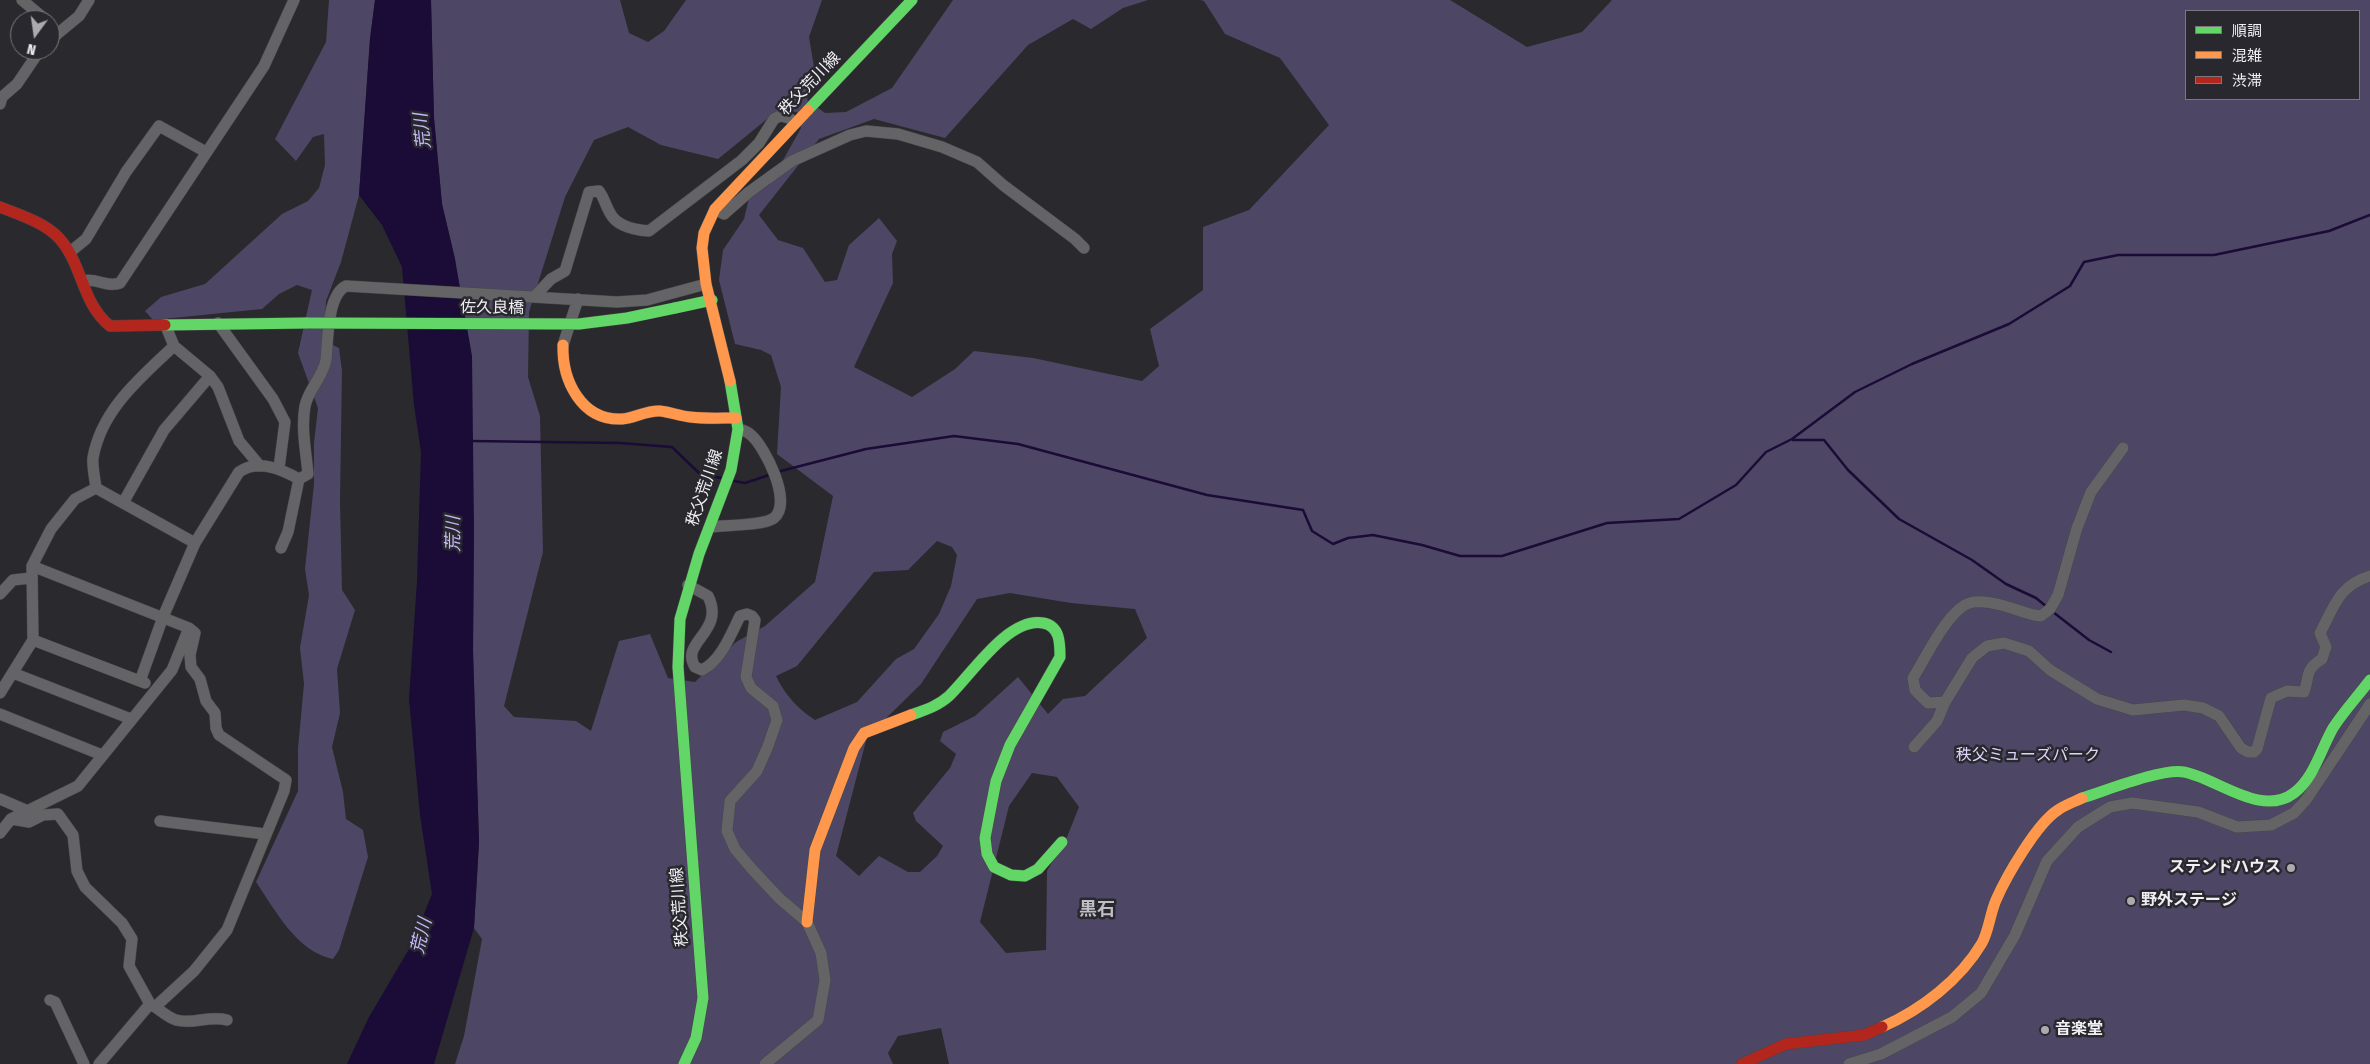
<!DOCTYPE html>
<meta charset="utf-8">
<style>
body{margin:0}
#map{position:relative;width:2370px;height:1064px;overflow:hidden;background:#2a292d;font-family:"Fira Sans Condensed","Noto Sans JP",sans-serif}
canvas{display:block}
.legend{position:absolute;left:2185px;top:10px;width:175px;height:90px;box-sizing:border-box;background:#29282e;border:1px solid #79787d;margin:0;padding:6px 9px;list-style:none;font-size:15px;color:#f0eff3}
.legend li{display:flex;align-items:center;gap:10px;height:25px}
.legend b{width:25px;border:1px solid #79787d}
.north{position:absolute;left:10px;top:10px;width:50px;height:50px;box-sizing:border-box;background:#29282e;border:1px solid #79787d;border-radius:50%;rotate:194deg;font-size:14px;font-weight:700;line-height:20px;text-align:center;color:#f0eff3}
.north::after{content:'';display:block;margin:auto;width:18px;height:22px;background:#abaaae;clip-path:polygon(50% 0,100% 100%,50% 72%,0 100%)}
</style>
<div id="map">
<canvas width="2370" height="1064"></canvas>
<ul class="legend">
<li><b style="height:6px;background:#63d668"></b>順調</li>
<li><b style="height:6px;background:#ff974d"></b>混雑</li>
<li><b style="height:6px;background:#b3261e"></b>渋滞</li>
</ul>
<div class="north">N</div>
</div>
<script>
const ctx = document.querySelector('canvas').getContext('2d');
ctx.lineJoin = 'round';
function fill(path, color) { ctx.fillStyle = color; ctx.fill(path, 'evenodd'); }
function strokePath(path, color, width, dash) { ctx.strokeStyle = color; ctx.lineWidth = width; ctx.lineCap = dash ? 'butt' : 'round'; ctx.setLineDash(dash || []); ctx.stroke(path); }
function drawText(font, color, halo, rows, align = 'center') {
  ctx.font = font + ' "Fira Sans Condensed","Noto Sans JP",sans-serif'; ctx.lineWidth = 5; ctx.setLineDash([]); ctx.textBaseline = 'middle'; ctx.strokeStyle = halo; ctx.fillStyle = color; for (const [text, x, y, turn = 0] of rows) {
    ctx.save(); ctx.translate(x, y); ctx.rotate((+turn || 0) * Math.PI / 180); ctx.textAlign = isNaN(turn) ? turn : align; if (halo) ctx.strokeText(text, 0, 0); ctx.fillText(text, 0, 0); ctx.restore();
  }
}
fill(new Path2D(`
 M329 0H375L370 39 359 195 341 262 326 301 324 341 339 348 342 371 340 501 342 590 355 610 337 669 340 713 332 747 343 792 346 819 363 830 368 857 339 950 333 959C297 952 275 910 256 882L298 791V748L304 684 300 648 309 595 305 569 314 484V443L318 408 298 353 312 290 297 285 279 294 262 309 153 320 145 311 161 297 205 284 282 214 308 201 319 188 325 165 324 134 313 137 296 161 275 139 326 42Z
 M431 0H620L629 33 648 42 664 31 686 0H822L809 37 815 73 807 100 825 113 846 112 892 88 953 0H1148L1123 8 1091 29 1073 19 1028 45 945 138 874 119 819 139 759 215 778 240 803 248 825 282 837 280 849 245 879 218 897 241 892 254 893 283 854 367 912 397 955 369 974 351 1033 358 1142 381 1159 366 1150 329 1203 290V227L1249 210 1329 125 1280 58 1225 34 1204 1 1200 0H1450L1527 47 1582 32 1612 0H2370V1064H949L941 1028 898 1036 888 1053 893 1064H455L464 1036 482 939 474 928 479 842 473 651 474 527 455 259 442 204 434 118ZM2186 11H2359V99H2186ZM777 111 797 112 801 128 769 185 749 198 744 219 723 250 719 280 735 344 761 350 771 355 781 387 777 454 833 496 815 582 765 626 736 642 695 682 668 678 650 634 619 641 591 731 576 721 514 717 504 706 543 552 540 416 528 377 529 312 565 197 594 140 628 127 661 145 718 159ZM937 541 952 547 957 555 951 586 939 614 914 649 896 659 857 702 815 720C797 708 786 696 776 676L797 666 874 572 908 570ZM1010 593 1071 603 1135 609 1147 638 1085 696 1063 699 1048 714 1018 677 975 716 943 732 940 741 956 754 950 768 913 813 916 821 943 846 937 856 920 872H908L879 856 859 876 836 856 867 737 921 684 977 599ZM1032 773 1057 777 1079 807 1067 837 1047 871 1046 950 1006 953 980 922 1009 806Z`), '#4d4765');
fill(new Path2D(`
 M375 0H431L434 118 442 204 455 259 472 356 474 527 473 651 479 842 474 928 434 1064H347L369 1017 412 944 432 894 420 815 409 699 417 581 421 452 414 405 402 267 382 225 359 195 370 39Z`), '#1b0b37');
strokePath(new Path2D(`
 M1793 440H1824L1848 470 1899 519 1972 560 2006 584 2036 598 2047 607
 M471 441 620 443 672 447 700 474 721 478
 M777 472 866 449 954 436 1018 444 1207 495 1303 510 1312 531 1333 544 1348 538 1373 535 1422 545 1460 556H1502L1607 523 1679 519 1736 485 1766 452 1792 439 1855 392 1912 364 2009 324 2070 286 2084 262 2118 255H2214L2329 231 2370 215
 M734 481 745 483 772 474
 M2053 612 2089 640 2111 652`), '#1b0b37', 2.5);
const street = new Path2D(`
 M22 0 46 20
 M50 40 79 16 89 0
 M0 104 2 97 17 84 40 50
 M715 209 724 214 749 192 792 161 850 135 866 131 898 134 942 147 977 162 1003 185 1075 239 1084 248
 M70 252 86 239 126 172 159 126 206 152
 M83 281C96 277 106 288 120 283L264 66 294 0
 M534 297 551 279 565 271 589 192 599 191C605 199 605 205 610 213 617 227 635 230 649 231L742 160 759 143 774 119 780 116 789 118 795 123
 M218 323 273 399 285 422 279 468
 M165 324 174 346 210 376 218 387 239 441 260 466
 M563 345 578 299
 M96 488C95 479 92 466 93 458 101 410 141 377 174 346
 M123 503 164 430 210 376
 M710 527C725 525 764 526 774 518 793 502 765 447 751 435 747 431 743 430 738 429
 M281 548 288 532 299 479
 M688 585 708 596C726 632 679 642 695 667L702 670C721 661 731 634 740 616L747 614 752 616 755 620 746 677 751 688 773 706 777 720 768 746 757 771 730 801 727 831 735 849 751 868 779 898 807 922 821 953 825 980 818 1020 765 1064
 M0 594 13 580 31 578
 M33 640 145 683
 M13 673 131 719
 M140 681 163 617 195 543 239 472C258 459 281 469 299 479L308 474C306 451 301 429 305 406 308 390 323 377 326 360 328 341 327 295 346 286L617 302 647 300 706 284
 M0 693 33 640 32 566 51 529 75 499 96 488 195 543
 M1945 702 1928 703 1915 690 1913 678C1926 658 1950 604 1974 602 1994 600 2015 610 2034 615L2041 616 2050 609 2058 595 2077 528 2091 492 2123 448
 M0 714 102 755
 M1914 747 1937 721 1945 702 1972 658 1987 646 2004 643 2029 651 2050 670 2097 699 2133 710 2184 705 2203 708 2219 716 2241 748 2248 752H2254L2257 749 2271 698 2287 691 2304 692C2310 676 2304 670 2322 659L2326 647 2320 633C2334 607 2339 585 2370 576
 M0 799 28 811
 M11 819 29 822 43 815 58 814 73 835 77 871 85 887 122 923 132 939 129 966 150 1004 99 1064
 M160 821 265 834
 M0 833 11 819 78 786 172 670 189 628 32 566
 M50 1000 55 1002 84 1064
 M150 1004 155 1007 194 971 227 930 284 791 286 780 219 735 216 728 215 713 206 701 200 679 191 667 190 655 195 633 189 628
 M155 1007C161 1011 169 1018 176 1020 193 1025 209 1015 227 1020
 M1849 1064 1881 1054 1952 1017 1981 993 2015 935 2047 861 2078 827 2110 807 2132 803 2198 812 2237 827 2271 825 2294 813 2306 800 2370 704`);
const fast = new Path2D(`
 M808 110 912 0
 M675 308 712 300
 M165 325 307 323
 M911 715C925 710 938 706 949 696 972 674 1008 617 1043 623 1060 626 1060 643 1060 657L1010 745 996 781 985 838 987 854 994 867 1011 875 1025 876 1038 869 1062 842
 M2082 798C2105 791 2162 768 2184 772 2217 778 2261 818 2294 793 2314 778 2321 749 2333 728 2344 711 2358 696 2370 680
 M684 1064 696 1038 703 998 678 667 680 619 699 554 731 470 738 429 730 381`);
const slow = new Path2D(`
 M563 345C562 380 581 421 622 419 635 418 647 410 660 411 670 412 680 416 690 417 705 419 721 418 736 418
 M730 381 706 284 702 248 704 233 715 209 808 110
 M807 922 815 850 854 748 864 733 911 715
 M1882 1027C1921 1010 1960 980 1982 943 1989 930 1990 914 1996 900 2006 877 2037 823 2058 810 2065 805 2074 802 2082 798`);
const jam = new Path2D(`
 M0 207C20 215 43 222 58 237 83 263 81 303 110 326L165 325
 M1742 1064 1786 1044 1864 1035 1882 1027`);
strokePath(street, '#474749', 12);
strokePath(fast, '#474749', 12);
strokePath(slow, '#474749', 12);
strokePath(jam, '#474749', 12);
strokePath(street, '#646366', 11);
strokePath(fast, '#63d668', 11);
strokePath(slow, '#ff974d', 11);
strokePath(jam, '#b3261e', 11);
const fastBridge = new Path2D(`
 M307 323 579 324 627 318 675 308`);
strokePath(fastBridge, '#474749', 12, []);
strokePath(fastBridge, '#63d668', 11);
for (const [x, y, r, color] of [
 [2291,868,5,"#abaaae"],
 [2131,901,5,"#abaaae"],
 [2045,1030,5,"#abaaae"]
]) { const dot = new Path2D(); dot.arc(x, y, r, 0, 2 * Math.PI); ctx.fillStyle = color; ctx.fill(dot); strokePath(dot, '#29282e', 2); }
drawText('16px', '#f0eff3', '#29282e', [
 ["秩父荒川線",810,84,-46],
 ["佐久良橋",492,308,1],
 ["秩父荒川線",705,488,-71],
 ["秩父荒川線",680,907,-94]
]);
drawText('16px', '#dbd6f8', '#29282e', [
 ["秩父ミューズパーク",2028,756]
]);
drawText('bold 16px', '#f0eff3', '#29282e', [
 ["ステンドハウス",2281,868,"right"],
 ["野外ステージ",2141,901],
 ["音楽堂",2055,1030]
], 'left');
drawText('italic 18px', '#c5b8fa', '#29282e', [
 ["荒川",423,131,-96],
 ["荒川",454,534,-90],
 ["荒川",422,936,-77]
]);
drawText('bold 18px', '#bfbec5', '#29282e', [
 ["黒石",1097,910]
]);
</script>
